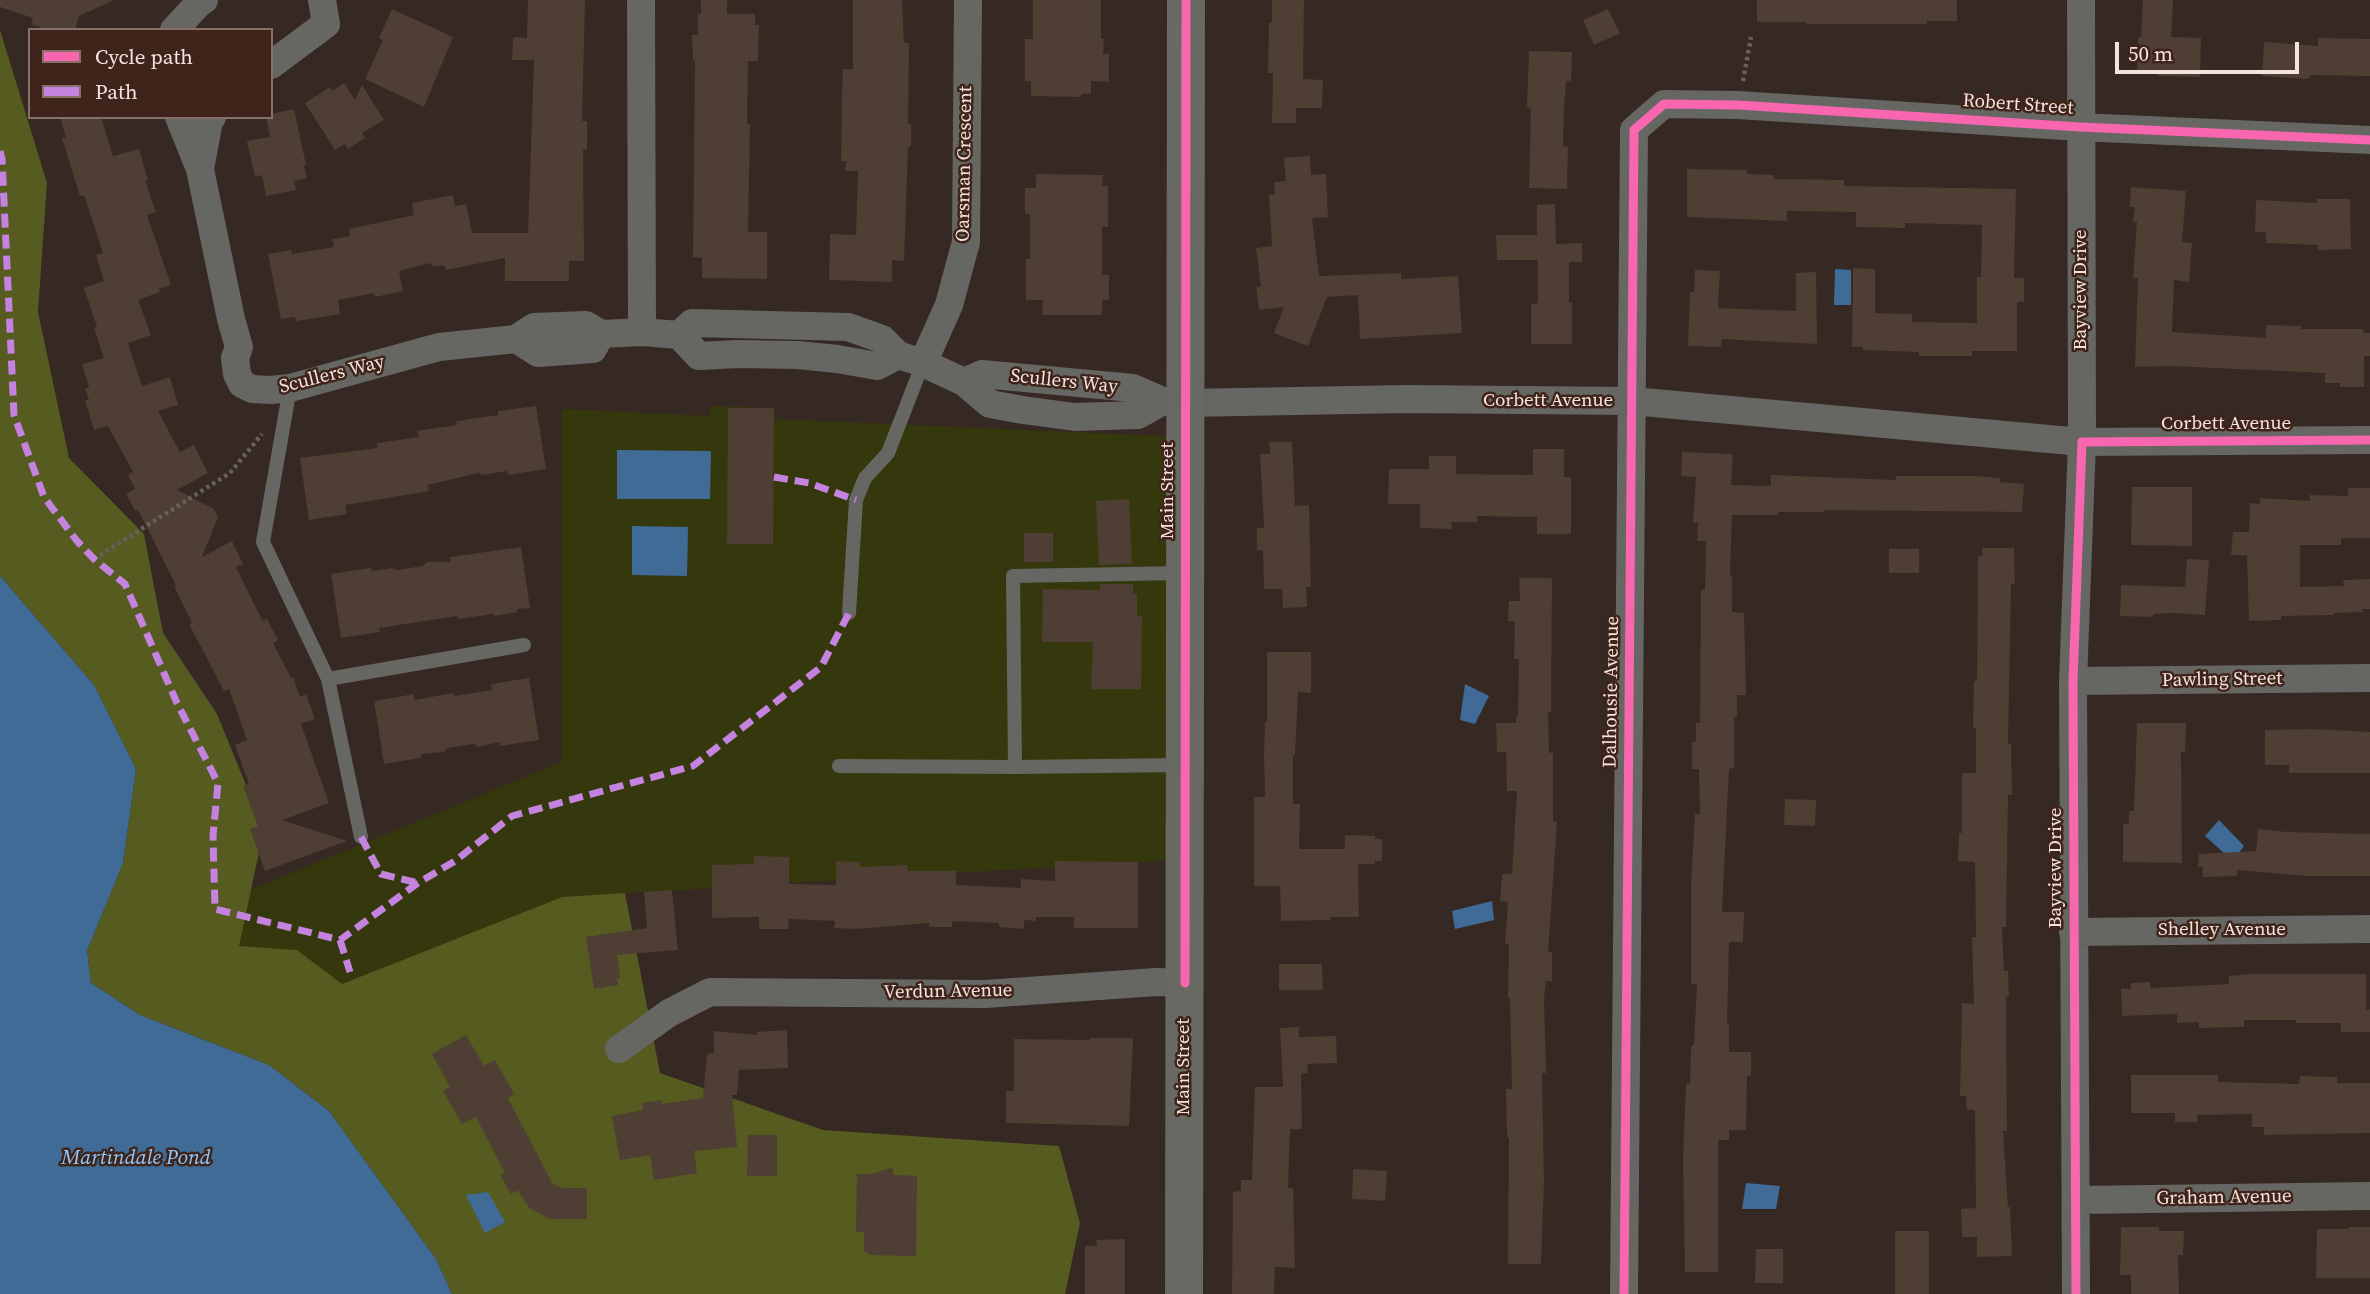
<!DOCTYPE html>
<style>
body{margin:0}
#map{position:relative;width:2370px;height:1294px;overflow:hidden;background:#362822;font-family:"Source Serif 4",serif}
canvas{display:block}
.legend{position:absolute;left:28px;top:28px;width:245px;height:91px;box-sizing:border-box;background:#3e241a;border:2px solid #877068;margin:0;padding:9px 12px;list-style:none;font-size:21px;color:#f5e3dc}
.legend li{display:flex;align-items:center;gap:14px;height:35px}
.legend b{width:35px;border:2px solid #877068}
.scale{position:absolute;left:2115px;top:42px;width:184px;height:32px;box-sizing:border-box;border:4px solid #f5e3dc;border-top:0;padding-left:9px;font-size:21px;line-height:24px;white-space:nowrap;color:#f5e3dc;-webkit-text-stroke:5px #3e241a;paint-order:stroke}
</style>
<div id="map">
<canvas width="2370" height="1294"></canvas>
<ul class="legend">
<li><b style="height:9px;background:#f766af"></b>Cycle path</li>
<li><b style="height:9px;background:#c483df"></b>Path</li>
</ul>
<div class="scale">50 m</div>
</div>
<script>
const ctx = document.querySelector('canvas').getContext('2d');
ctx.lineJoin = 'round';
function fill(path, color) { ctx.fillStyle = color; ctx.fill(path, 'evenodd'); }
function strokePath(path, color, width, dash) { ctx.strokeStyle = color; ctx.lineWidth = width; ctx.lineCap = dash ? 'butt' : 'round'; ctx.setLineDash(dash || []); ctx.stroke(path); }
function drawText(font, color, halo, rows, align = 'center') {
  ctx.font = font + ' "Source Serif 4",serif'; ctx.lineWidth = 5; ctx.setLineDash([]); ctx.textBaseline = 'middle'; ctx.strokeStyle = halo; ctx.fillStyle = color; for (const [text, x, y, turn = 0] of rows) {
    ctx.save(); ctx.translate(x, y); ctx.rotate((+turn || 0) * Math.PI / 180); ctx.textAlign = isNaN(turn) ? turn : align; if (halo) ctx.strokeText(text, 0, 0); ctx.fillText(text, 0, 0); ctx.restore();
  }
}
fill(new Path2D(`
 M710 406 774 408 775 419 1185 437 1187 859 562 897 342 984 297 950 238 946 250 890 562 762V409L709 416Z`), '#35380c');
fill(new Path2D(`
 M0 30 47 183 38 312 69 458 144 534 163 633 217 714 264 829 239 946 297 950 342 984 562 897 625 893 660 1073 823 1130 1059 1146 1080 1223 1065 1294H452L436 1259 329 1111 269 1065 140 1015 91 983 87 951 123 863 136 769 94 685 0 576Z`), '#565b1f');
fill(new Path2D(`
 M1835 269 1851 270V305H1834Z
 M617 450 711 451 710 499H617Z
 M632 526 688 527 687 576 632 575Z
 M0 576 94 685 136 769 123 863 87 951 91 983 140 1015 269 1065 329 1111 436 1259 452 1294H0Z
 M1465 684 1489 696 1475 724 1460 720Z
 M2219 820 2244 846 2233 861 2205 836Z
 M1492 901 1494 920 1455 929 1452 911Z
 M1746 1183 1780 1186 1776 1209H1742Z
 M488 1192 505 1222 485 1233 466 1195Z`), '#3f6b96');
fill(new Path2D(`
 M0 0H114L79 16 75 30H49L31 24 33 18 0 7Z
 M528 0H585L582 121H587V150H583L584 261H569V281H505V258L446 270 444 265 433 267 430 263 399 271 403 291 375 297 374 293 338 300 340 314 296 321 295 317 281 319 268 254 291 250 292 254 334 247 332 239 350 236 349 229 414 215 412 203 453 195 455 206 466 204 472 233H528L534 60H512L513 37 527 38Z
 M701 0H727V14H755V25H759L758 61H748L747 124H750L748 232H767V279L702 278V258L693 257 695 61H693L692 35H698V14H701Z
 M853 0H902L904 43H909L908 124H911V147H908L904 261 892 260V282L829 280 830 234 856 235 858 171H845L846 161H841L842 90 843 69H853Z
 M1033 0H1101V39H1104L1103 54H1109V82L1091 81V94H1081V97L1031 96V81H1025V39H1033Z
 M1272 0H1304L1303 79 1323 80 1322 108H1296V123H1272L1273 73H1268L1269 23 1272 22Z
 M1757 0H1957V21H1927V24H1806V22H1757Z
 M2143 0H2173L2171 37 2201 38 2200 77 2158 76V72H2137L2138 37H2141Z
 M392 9 453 37 424 107 365 79 383 40 379 38Z
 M1608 9 1620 33 1594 45 1583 20Z
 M2318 38 2370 39V76L2310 75 2309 79 2262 76 2264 42 2318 46Z
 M1529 51 1572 52 1571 82 1566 81 1564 109 1563 146 1568 147 1567 189 1529 188 1531 108 1527 107Z
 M344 83 355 100 362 85 384 120 362 133 365 138 348 149 345 144 335 150 305 103 330 87 332 91Z
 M294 109 306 165 304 166 307 178 294 181 296 190 266 196 262 175 255 177 247 141 270 137 266 117H271V114Z
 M60 117H101L113 156 139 149 148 180 145 181 156 212 147 215 171 285 159 289 160 292 138 300 151 335 128 343 142 386 170 377 178 405 158 411 180 452 194 445 208 473 177 490 214 509 218 517 202 557 232 541 243 564 236 567 262 620 267 619 278 640 273 643 291 678 293 677 300 697 306 694 315 719 301 724 329 803 282 820 347 841 265 871 250 829 258 826 243 786 249 784 235 745 247 740 229 689 224 691 189 624 192 623 174 586 176 585 138 510 135 511 126 494 135 489 128 475 133 472 108 426 94 430 85 400H89L85 389 89 387 82 364 104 358 94 328 97 327 84 288 104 281 96 255 103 253 84 195 80 196 62 138 66 137Z
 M1310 156 1311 175 1326 174 1328 217 1312 218 1319 276 1401 273V279L1458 276 1462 333 1360 339 1358 295 1327 297 1308 346 1274 333 1284 307 1259 310 1256 287 1261 286 1256 248 1272 246 1269 195 1275 194 1274 182 1286 181 1284 158Z
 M1687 169 1747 170V174L1774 175V179L1844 180V186L2016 189 2014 278H2024V302H2017V351H1972V356H1919V352L1863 350V347H1852L1853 268 1875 269V313L1912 314V322L1977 323V277H1981L1982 225 1905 223V228L1856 227V212L1787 211V221L1687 217Z
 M1036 174 1103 175 1102 186H1108V227H1102V275H1109V300H1102V315H1042L1043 300H1026V259H1030V214H1025V188H1036Z
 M2131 187 2186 191 2182 242 2192 243 2189 282 2174 280 2172 332 2266 338V325L2301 326V329H2363V333H2370V356H2364V387H2340V383H2325V373L2171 366 2135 367 2138 278H2133L2137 222H2133L2135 207H2130Z
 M2317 199H2350L2351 249 2318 250V245L2266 243V232H2255L2256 200 2317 203Z
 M1555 204 1556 244 1582 243V262H1569V303L1572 302V344H1531V304L1538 303V260H1497L1496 235H1537V205Z
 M1695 270 1720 271 1718 308 1796 311V273L1816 272 1817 344 1722 339 1721 347 1688 346 1690 292H1694Z
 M536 406 546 469 508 475 507 471 482 475 478 473 428 485 429 491 345 505 347 514 309 520 300 458 377 448V443L419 437 417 431 457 425 456 421 498 415V411Z
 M728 408H774L773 544H727Z
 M1269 442H1292L1295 506 1309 505 1311 587H1306L1307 607 1283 608 1282 589H1264L1263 550 1257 551V528H1264L1260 454H1270Z
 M1533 449H1564V477H1571V534H1537V517L1477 516V522H1451L1452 529 1420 528V504H1388L1389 469H1429V456H1456V474L1533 475Z
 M1682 452 1733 454 1731 485 1771 486V475L1896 480V476H1977L2000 478V482L2024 484 2022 512 1824 510V512H1778V515H1732L1730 575H1732V612L1744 613 1746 695H1737V717H1734V768L1729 769 1722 912H1744L1743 942H1729L1727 1024H1729V1052H1751V1076H1747L1746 1130H1729V1140H1718V1272H1685L1683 1158 1686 1084H1690L1691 1046 1694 1045 1697 984H1691V888L1695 814H1700L1699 769H1692V742H1696V723H1700L1701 590H1705L1706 541H1697L1698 523 1693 522 1696 477 1681 476Z
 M2132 487H2192V546L2131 545Z
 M2348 488H2370V538H2341V545H2300V587L2344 586 2343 580 2370 579V609H2362V612L2334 613V615L2281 616V620L2249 621 2247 555H2231L2233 532H2249L2250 503 2260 504V498L2310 501V495L2348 496Z
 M1129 499 1132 564 1099 565 1096 501Z
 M1024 533H1053V562H1024Z
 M521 547 530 608 517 609 518 612 494 616V614L458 619 457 616 379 628 380 632 341 638 331 574 371 568 372 571 393 568 397 570 423 566 427 562H451L450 557Z
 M1982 548H2014L2015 584H2011L2008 744H2011L2012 795H2008L2006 927H2002L2004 971H2008L2009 996 2006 997 2007 1131H2003L2008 1207H2010L2012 1256 1977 1257V1237H1962L1961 1209 1976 1208 1975 1110H1967L1966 1096H1960L1962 1003 1974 1004 1972 937H1976L1975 862 1958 861 1959 833H1962V773H1976V728H1973L1974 681H1977L1978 556H1983Z
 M1889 549H1919V573H1889Z
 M2187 559 2209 560 2205 615 2173 613 2153 614V617L2120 616 2121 585 2185 587Z
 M1519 578H1552L1551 712H1548L1549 753 1553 752V821L1557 822 1548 952H1552V981H1546L1544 998 1546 1073H1542L1544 1181 1541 1264H1508L1509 1137H1507L1506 1089H1512L1510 998H1508L1509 945 1505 944 1508 902 1500 901 1502 874H1512L1517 791H1507L1506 752H1497L1496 723H1516V716H1518L1519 659H1514L1515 621H1508L1509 601H1520Z
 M1100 584H1133V594H1137V616H1142L1141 689H1091L1093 642H1042L1043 589 1100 590Z
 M1267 652H1311V693L1298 692 1295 755H1293V804H1300L1299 849H1345V835L1375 836V839H1382V861H1375V864H1358L1359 917H1330V920L1281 921 1280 886H1254V797H1265L1264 754 1265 722H1267Z
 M529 678 539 740 500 746V742L478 747 473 744 447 748 444 752 421 754V758L384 764 374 701 414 694V700L454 693V696L492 690 491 684Z
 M2137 723H2186L2185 752H2181L2182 863 2123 862V824H2129V811H2134Z
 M2314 729 2370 732V773H2289V765H2265V730Z
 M1785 799 1816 800 1815 826 1784 825Z
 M2258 829 2287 832 2370 834V876H2307L2237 870V876L2203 877V867H2198L2199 854 2256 851Z
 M754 856 789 857V884L836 885V861L860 862V867L907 865 908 871H956V885L1021 888V879L1055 881V861L1138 862V928H1074V917H1036V921L1024 920V929L999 927V923L956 921 952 922V927H929V923L857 929 834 928 835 921 789 919 788 929H759V917L712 918V865L754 864Z
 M672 890 678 950 617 955 620 978H617L618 985 594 989 586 937 647 928 644 892Z
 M1279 964H1322L1323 990H1279Z
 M2252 974H2366V1010L2370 1009V1032H2341V1023H2296V1020H2244V1027L2199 1028V1022L2177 1023V1014L2122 1016 2121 989H2131V983L2150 982V988L2229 984V976Z
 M1299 1027V1037L1336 1036 1337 1063 1307 1064 1308 1073 1301 1074 1302 1129H1290L1288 1188H1293L1295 1268 1275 1267 1274 1294H1232L1233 1192 1241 1191V1180H1252L1255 1087H1283L1280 1028Z
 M787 1030 788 1068 739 1070 737 1095H732L737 1147 694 1151 697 1173 654 1180 650 1155 620 1160 612 1116 643 1110 642 1103 662 1100V1104L703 1098 707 1054 714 1053V1031L757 1035V1032Z
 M466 1035 484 1066 495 1060 514 1094 508 1098 552 1183 562 1188H587V1219H550L529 1208 518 1190 511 1194 500 1175 505 1173 476 1117 462 1124 443 1091 450 1087 432 1054Z
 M1090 1038H1133L1129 1126 1006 1123V1091H1014V1039L1090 1040Z
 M2131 1075H2218V1082L2299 1084 2300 1076 2337 1077V1083H2370V1133L2264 1135V1127H2252V1114L2197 1115V1122H2175V1113H2131Z
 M748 1135H777V1176H747Z
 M893 1167V1175L917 1176 916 1256 869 1255 868 1252H864V1232H856L857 1174H872Z
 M1353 1169 1387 1171 1385 1201 1352 1199Z
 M2121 1227H2159V1231H2184L2183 1255H2178L2179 1294H2131V1275H2120Z
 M2349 1227H2370V1278H2316L2317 1229H2349Z
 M1895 1231H1929V1294H1895Z
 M1125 1239V1294H1085V1246H1097L1096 1240Z
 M1756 1249H1783V1283H1755Z`), '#4e3e33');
strokePath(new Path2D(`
 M1743 81 1751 37
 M94 559 230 473 262 434`), '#65615e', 4.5, [3.5, 3.5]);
strokePath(new Path2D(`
 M290 388 263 542 328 679 361 837
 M1183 573 1013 576 1015 767 1183 765
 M849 613 856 500 865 478 888 453 923 363
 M328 679 524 645
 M839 766 1015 767`), '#666763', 14);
strokePath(new Path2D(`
 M641 0 642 332
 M174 30 200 2 204 0
 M271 65 326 24 322 0
 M179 117 200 169 231 319 239 347 235 358 237 374 242 384 252 389 271 390 290 388 439 347 516 339 534 327 586 325 601 334 642 332 679 335 699 356 738 354 798 355 837 359 877 366 898 355
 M200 169 209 121 212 117
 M679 335 692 323 848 327 882 339 898 355 923 363 964 382 990 404 1023 410 1075 417 1138 415 1163 401
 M516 339 538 353 593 349 601 334
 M923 363 949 305 966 242 968 0
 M964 382 982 374 1133 388 1163 401 1186 403 1406 399 1632 401 2082 442 2370 440
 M2073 681 2370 678
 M2073 932 2370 929
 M619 1049 669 1013 710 992 985 994 1156 982 1185 983
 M2077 1200 2370 1196
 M1624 1294 1634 130 1664 104 1738 105 2080 127 2370 140
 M2076 1294 2073 681 2082 442 2081 0`), '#666763', 28);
strokePath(new Path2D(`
 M1184 1294 1186 0`), '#696963', 38);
strokePath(new Path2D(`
 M0 151 2 159 14 415 44 497 77 541 94 559 125 584 177 703 218 783 213 836 215 909 340 940 418 883 455 861 512 816 693 766 821 667 849 613
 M774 477 809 483 856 500
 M361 837 381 874 418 883
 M340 940 350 972`), '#c483df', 7, [14, 7]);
strokePath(new Path2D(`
 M1185 983 1186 0
 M1624 1294 1634 130 1664 104 1738 105 2080 127 2370 140
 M2076 1294 2073 681 2082 442 2370 440`), '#f766af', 9);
drawText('19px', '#f5e3dc', '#3e241a', [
 ["Robert Street",2018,105,4],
 ["Oarsman Crescent",965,164,-89],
 ["Bayview Drive",2081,290,-90],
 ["Scullers Way",332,375,-14],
 ["Scullers Way",1064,382,6],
 ["Corbett Avenue",1548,401],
 ["Corbett Avenue",2226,424],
 ["Main Street",1168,491,-90],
 ["Pawling Street",2222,680,-1],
 ["Dalhousie Avenue",1612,692,-89],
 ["Bayview Drive",2056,868,-90],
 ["Shelley Avenue",2222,930],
 ["Verdun Avenue",948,992,-1],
 ["Main Street",1184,1067,-90],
 ["Graham Avenue",2224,1198,-1]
]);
drawText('italic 21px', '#90c7fe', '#3e241a', [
 ["Martindale Pond",136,1159]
]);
</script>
